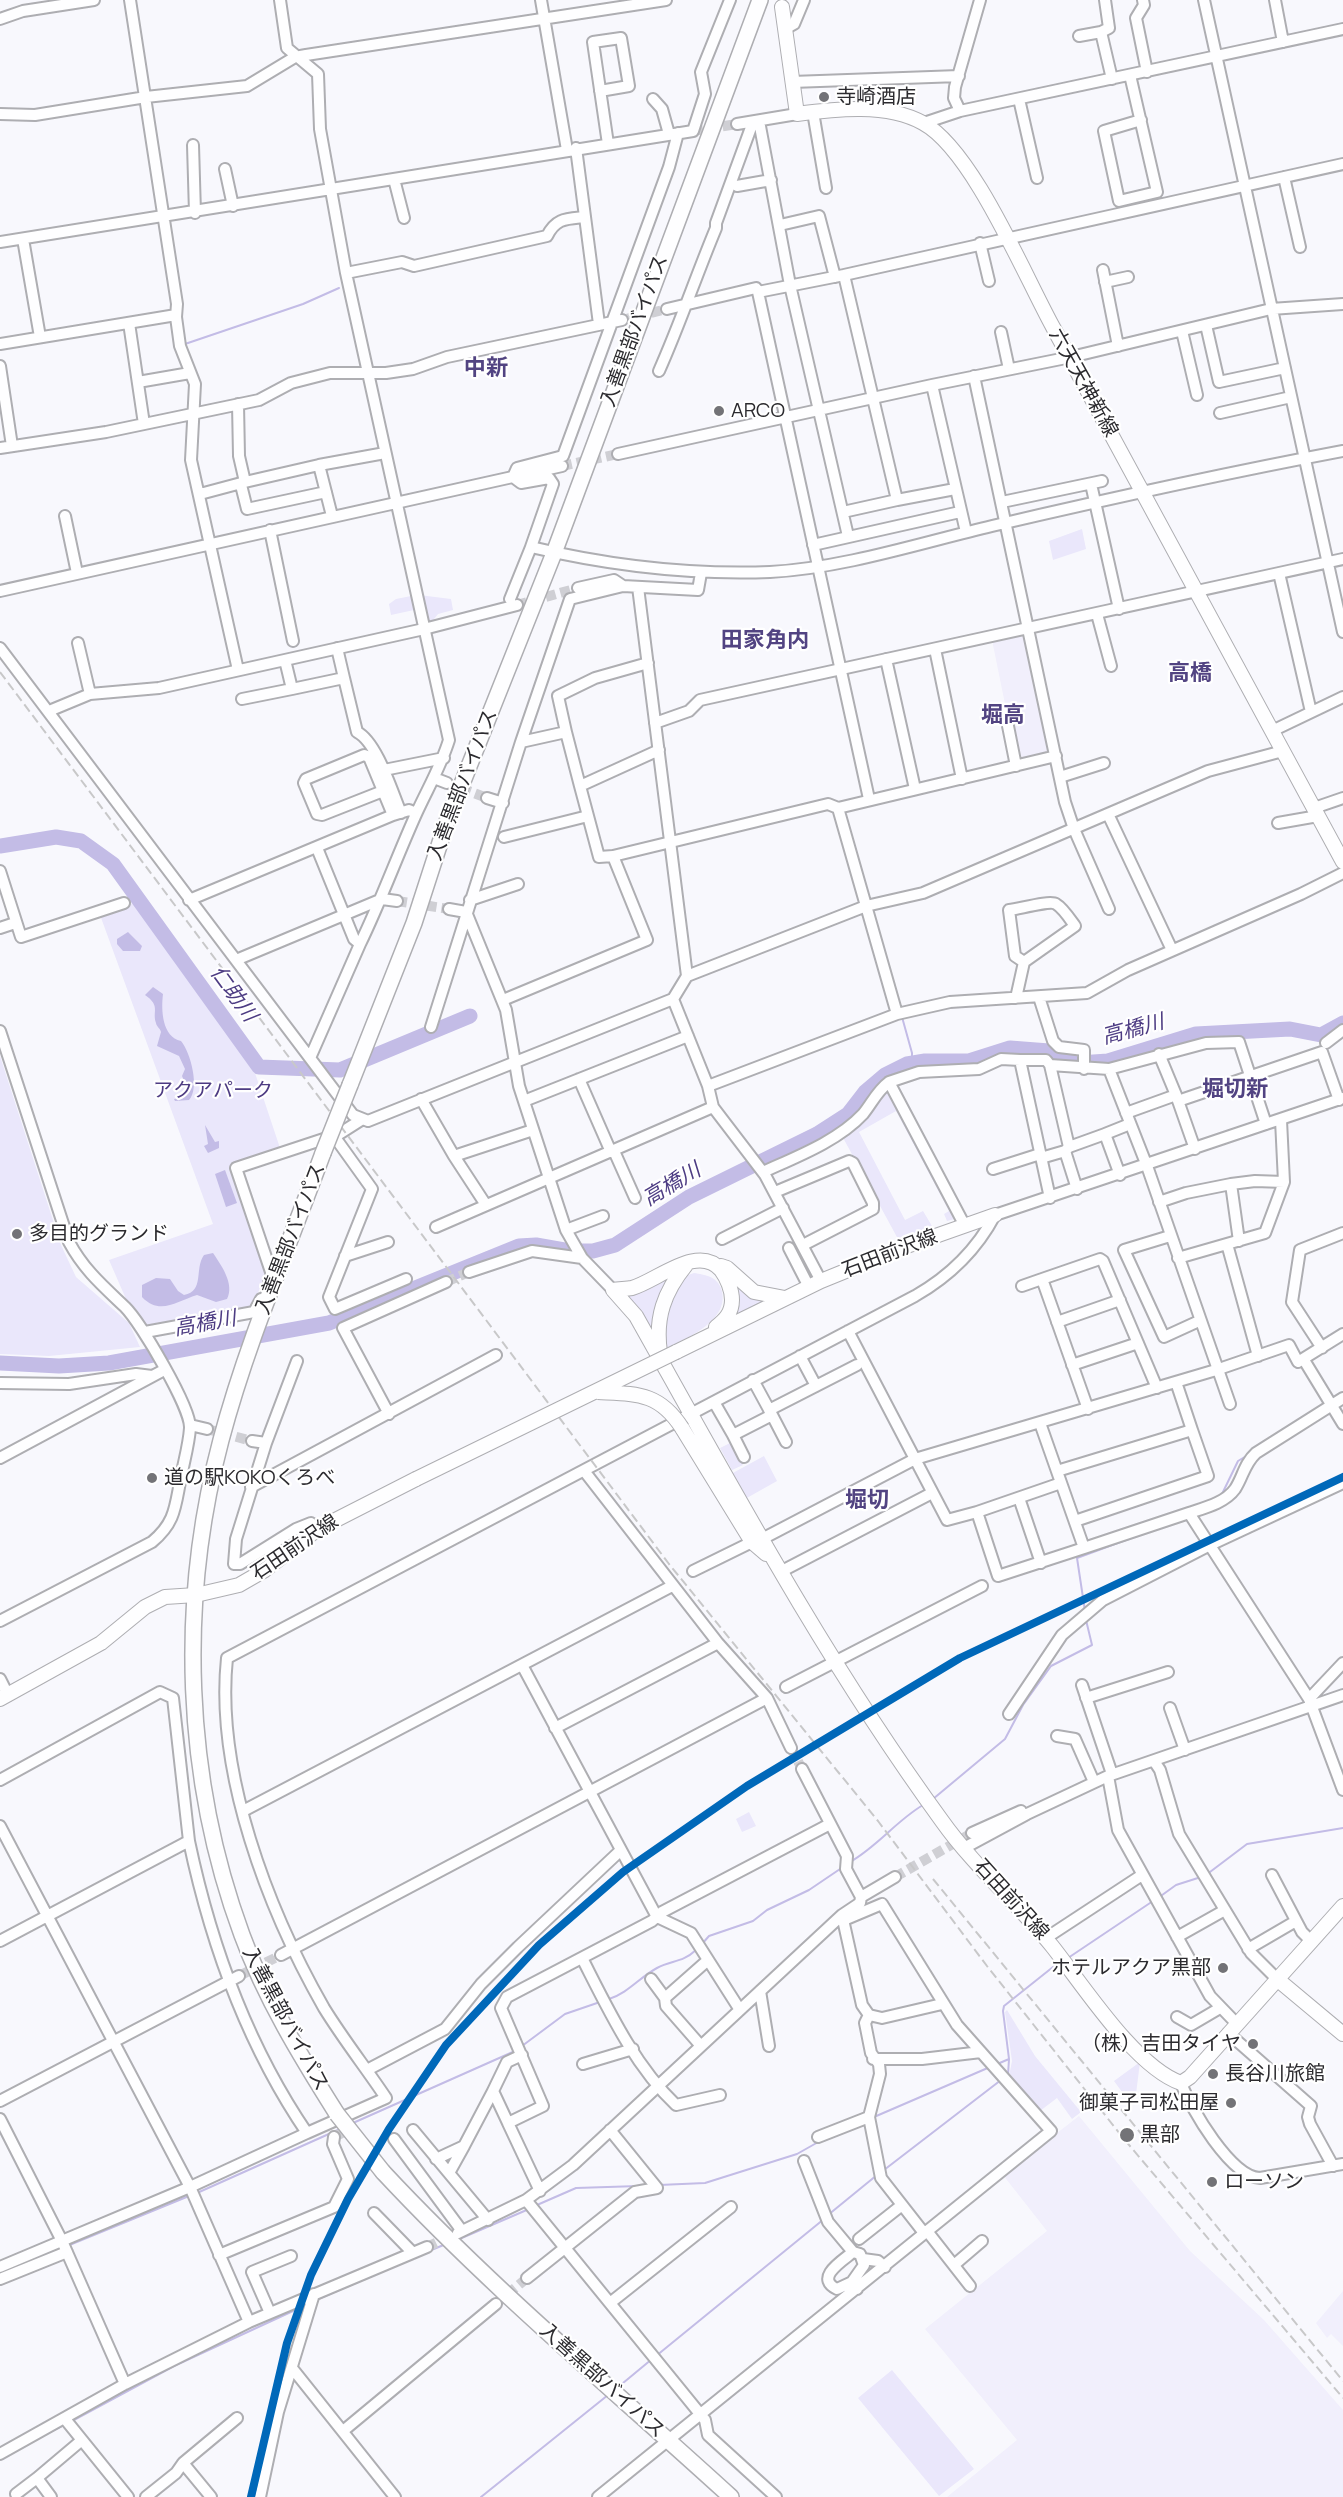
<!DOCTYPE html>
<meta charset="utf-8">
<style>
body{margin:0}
canvas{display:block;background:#f8f8fd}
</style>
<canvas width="1343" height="2497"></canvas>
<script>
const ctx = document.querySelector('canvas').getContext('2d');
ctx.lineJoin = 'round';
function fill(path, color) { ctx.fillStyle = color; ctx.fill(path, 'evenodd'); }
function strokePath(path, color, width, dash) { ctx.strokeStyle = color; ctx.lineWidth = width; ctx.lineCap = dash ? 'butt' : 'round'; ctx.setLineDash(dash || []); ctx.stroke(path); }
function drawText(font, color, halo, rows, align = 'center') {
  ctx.font = font + ' Manrope,"Noto Sans JP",sans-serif'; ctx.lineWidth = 4.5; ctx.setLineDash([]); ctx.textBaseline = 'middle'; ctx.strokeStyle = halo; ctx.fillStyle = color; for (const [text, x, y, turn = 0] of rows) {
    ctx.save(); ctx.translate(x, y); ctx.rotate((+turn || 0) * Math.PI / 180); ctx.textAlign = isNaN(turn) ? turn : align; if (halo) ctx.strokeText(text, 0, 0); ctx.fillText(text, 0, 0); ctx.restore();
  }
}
fill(new Path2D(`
 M1026 634 1053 755 1017 763 992 640Z
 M1079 2116 1190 2251 1264 2320 1343 2410V2497H947L1017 2440 925 2329 1047 2231 1003 2175Z
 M1343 2291V2346L1331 2334 1327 2338 1316 2323Z`), '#f1effc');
fill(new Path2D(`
 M1082 529 1086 549 1053 560 1049 541Z
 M419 595 451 599 453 610 438 614 431 623 426 622Z
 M411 596 414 610 391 615 389 604 396 599Z
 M133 903 254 1070 280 1148 230 1164 267 1274 251 1307 147 1326 126 1299 109 1260 213 1224 100 915Z
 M0 1056 61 1245 76 1277 129 1323 140 1347 49 1356 0 1354Z
 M888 1088 958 1218 947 1221 944 1214 949 1211 896 1111 859 1132 905 1220 923 1211 932 1226 898 1239 841 1134Z
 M694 1273C705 1275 716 1276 721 1288 732 1320 687 1338 665 1349L663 1321 682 1277Z
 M670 1276 655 1309V1340L624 1295Z
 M736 1284 770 1301 736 1317 740 1304Z
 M730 1443 743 1465 732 1470 720 1448Z
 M764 1456 777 1481 745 1499 731 1474Z
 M749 1812 756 1826 742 1832 736 1819Z
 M1007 2010 1035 2056 1081 2112 1072 2119 1057 2098 1040 2111 1009 2076 1012 2061 1005 2012Z
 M1140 2062 1136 2094 1128 2100 1114 2081Z
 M892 2370 974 2469 939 2496 858 2398Z`), '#eae7fb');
fill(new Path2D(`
 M128 932 142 946 140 951H123L117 944V939Z
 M153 987 163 994C161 1010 162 1037 181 1041 191 1053 200 1089 189 1100L175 1101 174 1099 186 1096 188 1090 182 1076 185 1069 179 1056 157 1046 161 1032C160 1028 156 1026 156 1023 152 1011 161 1006 145 995Z
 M205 1125 215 1142 219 1141V1148L208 1153 204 1146 208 1144Z
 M225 1170 237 1203 226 1207 215 1174Z
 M213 1253C221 1265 235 1284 227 1299L216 1302 197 1295C177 1301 160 1316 142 1297V1285L156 1278 170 1279 178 1291 184 1295C205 1291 194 1269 204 1255Z`), '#c3bce6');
strokePath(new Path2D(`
 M185 344 303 304 339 288
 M902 1017 912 1053V1063
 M1222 1494 1238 1461 1248 1455
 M1085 1611 1077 1558 1183 1519
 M933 1799 1005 1739 1023 1705 1051 1666 1092 1645 1086 1620
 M850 1862C878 1846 896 1821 923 1805
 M1206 1875 1247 1844 1343 1828
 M1158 1898 1176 1885 1201 1877
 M702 1944 709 1936 753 1921 767 1910 809 1890 843 1867
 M1068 1958 1153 1901
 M609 1999C628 1993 640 1977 657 1968 672 1960 682 1963 696 1950
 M522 2046 565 2014 600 2002
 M995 2065 1009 2059
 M1008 2075 1009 2059 1003 2011 1004 2006 1058 1963
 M874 2117 990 2067
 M353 2123 515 2051
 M884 2170 1001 2080
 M659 2185 705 2183 797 2154 820 2141
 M197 2193 340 2129
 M537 2205 576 2188 639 2186
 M828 2215 877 2175
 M457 2240 529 2209
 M67 2246 189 2196
 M429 2251 446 2244
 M0 2273 62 2249
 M316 2300 385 2270
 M656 2356 824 2219
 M617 2388 652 2359
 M72 2421 174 2366 306 2305
 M42 2436 64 2425
 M481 2497 608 2395`), '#c3bce6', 2);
strokePath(new Path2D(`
 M0 846 56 837 81 841 113 864 259 1067 340 1070 470 1016
 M0 1363 59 1366 109 1363 329 1323 519 1246 536 1245 570 1251H593L615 1245 689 1197 817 1134 848 1114 865 1092 885 1075 907 1064 925 1061H969L1010 1048 1049 1051 1079 1063 1108 1061 1196 1034 1290 1029 1321 1035 1343 1023`), '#c3bce6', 15);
strokePath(new Path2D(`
 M693 131 737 124
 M622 320 667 309
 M562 466 618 454
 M517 605 578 588
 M447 783 487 798
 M397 901 449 909
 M446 1282 469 1272
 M207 1429 252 1441
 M791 1748 802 1769
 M895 1877 972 1833
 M239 1976 281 1955
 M334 2137 358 2125
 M427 2247 452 2235
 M496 2304 527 2278`), '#cfcfd4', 10, [10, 5]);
const minor = new Path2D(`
 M130 0 177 304 176 317 180 346 195 384 191 460 238 670
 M280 0 287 48 318 74 320 129 346 273 449 740C441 766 428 788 417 812 397 856 381 901 360 944
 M541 0 567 150
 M1143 0 1144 5 1136 18 1147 72
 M1204 0 1343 632
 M1275 0 1283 42
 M0 19 23 11 94 0
 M785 29 794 24 804 0
 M1101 32 1109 28 1105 0
 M1079 36 1101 32 1112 79
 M1130 75 1157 192 1119 201 1104 131 1141 120
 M792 82 959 76
 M600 91 629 86 621 38 593 42 608 144
 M653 99 662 109 669 134
 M1019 99 1037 178
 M960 111 954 98 955 87 980 0
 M813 112 826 188
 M0 114 35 115 146 97 247 86 295 57 306 55 666 0
 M759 121 790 285 848 536
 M924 123 960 111 1343 29
 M737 124 797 114
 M193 145 195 213
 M576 148 599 324
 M225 169 233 206
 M1284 177 1300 247
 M394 179 404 218
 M737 186 771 180
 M780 225 819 216 835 277
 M23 239 40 337
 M0 242 693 131 705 94 701 72 730 0
 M980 243 989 281
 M1103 270 1118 346
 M346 273 402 262 414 266 547 236C556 218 566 219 585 217
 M844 275 1343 164
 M1105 282 1128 277
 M758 292 869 799
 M667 309 756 288 758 292 844 275 897 500 955 489
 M129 323 144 424
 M1206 325 1219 382 1285 368
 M1182 331 1197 395
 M1001 332 1009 369
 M0 344 176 315
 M0 366 12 446
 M659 371C680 324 696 276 716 228V223L753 122
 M974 376 1065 802 1074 829 1109 909
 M138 382 190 373
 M932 385 966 532
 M1220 413 1291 397
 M0 448 106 432 259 400 291 383 330 373H386L413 369 447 357 622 320
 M618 454 932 385 1071 357 1271 309 1343 304
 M319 465 385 453
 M513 477 521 483 549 478 553 484 531 547C611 566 688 575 770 572 844 568 920 543 992 526 1108 499 1226 473 1343 451
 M513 477 517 468 563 456 669 167 678 133
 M245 482 319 465 332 516
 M1091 484 1119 609
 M241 485 247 509 326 492
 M200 494 245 482 239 456 238 404
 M1002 502 1102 481
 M843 512 897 500
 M65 516 77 573
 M270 530 293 641
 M813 545 960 512
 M1279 573 1311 712
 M578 588 614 580 623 586
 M0 591 562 466
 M510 599 531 547
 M1097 614 1111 666
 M78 643 90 694
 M0 648 353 1115 368 1121 673 999 687 976 638 587
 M935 649 962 779
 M886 659 915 789
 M344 678 357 732C377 742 392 792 401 813
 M292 689 344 678 337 648
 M242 699 292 689 285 660
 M49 711 90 694 159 688 424 629 517 605
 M1005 711 1016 766
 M655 723 689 711 700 700 1343 559
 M1272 731 1343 697
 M566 732 558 696 595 678 648 663
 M521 742 570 599 623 586 698 590 701 573
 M384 770 444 758
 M1060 777 1104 763
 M434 778 447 783
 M383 791 322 815 317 814 304 783 306 779 364 755 369 757 393 815
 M487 798 503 803
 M838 808 897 1014
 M1314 808 1343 798
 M1108 814 1172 950
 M1278 823 1318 816
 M504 837 588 816
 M613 856 828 804 838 808 1056 756
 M0 871 21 937 124 903
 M189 900 393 815 409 810 416 813
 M470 900 518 884
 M449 909 466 912 506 1010 519 1086 566 1230 582 1258 613 1290
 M0 928 15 923
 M236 960 382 899 397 901
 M687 976 866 906 923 893 1208 771 1283 751
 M1039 997 1053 1041 1059 1047 1084 1050V1069
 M1016 998 1024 962 1015 956 1009 910C1019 909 1050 900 1056 904 1063 908 1070 919 1075 926L1024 962
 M673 999 708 1086 713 1107 765 1175 821 1281
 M503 1000 647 940 613 856 599 857 580 786
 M431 1027 521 742 566 732 580 786 659 750
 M0 1031 69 1242C84 1270 103 1286 125 1307 141 1323 191 1408 190 1428 189 1444 184 1461 181 1477 175 1506 176 1522 152 1542L0 1621
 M1326 1043 1343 1030
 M310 1058 360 944 354 939 317 848
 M1020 1060H1046L1050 1065
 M579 1079 611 1152
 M889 1082 919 1072 979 1069 1001 1059 1020 1060 1050 1198
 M708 1086 897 1014 950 1002 1087 993 1128 970 1301 894 1343 873
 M1176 1095 1195 1149
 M421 1099 454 1156
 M524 1101 688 1036
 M1178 1101 1322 1052 1339 1100
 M1126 1113 1176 1095 1159 1054
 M1105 1134 1130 1124
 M334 1136 372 1189 329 1297 335 1309 406 1279
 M1069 1147 1105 1134 1120 1175
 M614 1151 635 1198
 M1065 1151 1069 1147 1050 1065 1109 1069
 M1041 1158 1065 1151 1077 1189
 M993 1169 1040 1154
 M763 1172C796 1157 838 1141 863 1114 872 1103 877 1091 889 1082L965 1226
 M1231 1184 1255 1181 1284 1182
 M775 1192 849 1161 853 1163 873 1203V1209L803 1245
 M1159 1202 1186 1193 1231 1184 1239 1241
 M486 1205 454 1156 533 1130
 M436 1227 713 1107
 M566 1230 603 1216
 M1170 1236 1124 1250 1164 1337 1199 1321
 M722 1239 783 1208
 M1227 1244 1258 1356
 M789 1248 809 1287
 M345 1256 388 1242
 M1178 1258 1265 1233 1284 1182 1281 1120
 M469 1272 532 1251 582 1258
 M269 1282 272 1275 236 1168 339 1134 361 1120
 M1022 1286 1042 1279
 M1057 1322 1120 1300
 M145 1332 254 1312 261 1299
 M1322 1348 1292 1302 1300 1250 1343 1233
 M800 1356 816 1386
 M1304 1360 1343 1424
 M1072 1365 1138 1343
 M0 1383 69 1384 136 1374 152 1376
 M714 1402 733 1435 772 1415 753 1380
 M1230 1404 1147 1166 1109 1069 1206 1043 1239 1042 1266 1124
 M1088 1409 1042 1279 1100 1259 1103 1261 1157 1388
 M769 1410 857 1365
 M389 1414 343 1328 446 1282
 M772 1415 786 1442
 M1040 1423 1084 1548 998 1576 977 1512 947 1520 915 1459 1216 1370 1289 1345 1298 1362 1343 1334
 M190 1425 207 1429
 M733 1435 744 1457
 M252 1441 266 1443 297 1361
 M266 1443 236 1539 234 1564H240L296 1529 311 1523 318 1529
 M0 1458 164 1370
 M1057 1471 1192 1430 1176 1382
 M251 1487 496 1355
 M1019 1498 1041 1563
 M977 1512 1061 1483
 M1189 1513C1204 1508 1225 1503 1235 1489 1243 1477 1244 1464 1256 1453L1343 1398
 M1075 1521 1208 1476 1192 1430
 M762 1539 915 1459 848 1331
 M1084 1548 1189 1513 1309 1699 1343 1790
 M693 1571 752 1542
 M782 1571 932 1493
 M522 1665 657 1917 691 1933 740 2010
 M0 1679 8 1695
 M1082 1685 1112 1774
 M786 1687 982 1586
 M767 1698 791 1748
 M1086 1698 1168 1672
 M1309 1699 1343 1663
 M1170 1708 1185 1750
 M1009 1714 1062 1635 1103 1600 1208 1546 1343 1483
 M555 1728 718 1643 585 1472
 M1057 1736 1075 1739 1094 1782
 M1154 1761 1160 1770 1179 1834 1251 1953 1277 1979
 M802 1769 847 1856 846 1869 861 1897
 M1108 1776 1118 1830 1210 1996 1237 2024
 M0 1780 160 1692 173 1698 189 1841 0 1941
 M243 1811 672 1586
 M0 1826 190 2187 249 2322
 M972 1833 1021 1811
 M189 1841C211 1945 247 2045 307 2133L386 2098C366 2068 343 2039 324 2008 268 1910 215 1772 227 1658L915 1296C950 1276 976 1251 995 1215L1343 1098
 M964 1848 1027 1814 1108 1776 1343 1695
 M1272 1875 1302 1932 1311 1941
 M842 1915 862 2005 869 2015 865 2023 871 2053 879 2064 880 2074 869 2117 881 2178 924 2233
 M1177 1937 1225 1910
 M1046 1938 1142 1875
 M1248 1949 1296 1921
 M281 1955 767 1698 718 1643
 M582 1958C608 2009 634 2065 676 2105L720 2095
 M651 1979 665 1998 666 2006 701 2046
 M760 1991 769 2046
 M665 1998 708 1960
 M869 2015 882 2018 942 2004
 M1177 2017 1191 2025 1220 2008
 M1228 2033 1311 2106 1308 2117 1310 2124 1333 2166
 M873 2059H922L981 2052
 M583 2064 633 2049
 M367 2070 445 2029 481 1984 518 1947 620 1851
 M1181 2083C1191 2109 1231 2177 1260 2178L1343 2164
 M0 2101 239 1976
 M0 2119 62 2241 125 2384
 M508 2123 493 2091 507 2062 522 2055
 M413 2130 488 2220
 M818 2137 869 2117
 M394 2139 462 2231
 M436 2159 464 2146 493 2091
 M804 2161 828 2222 853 2252C842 2261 814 2278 837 2289L852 2282 857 2289
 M449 2173 464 2146
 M540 2191 508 2123 543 2106 501 2008 507 1997 652 1921 662 1912 830 1824
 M526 2200 705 2420 708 2435 776 2497
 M374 2213 413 2253
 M927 2231 970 2286
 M458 2233 526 2200 573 2165 842 1915 860 1903 861 1897 895 1877
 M859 2239 902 2205
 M219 2255 334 2207 348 2179 333 2144 334 2137
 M863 2259 878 2261 885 2267
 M954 2265 982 2241
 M0 2267 190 2187 307 2133
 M527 2278 635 2192 657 2188 610 2130
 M0 2279 67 2252
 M852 2282 864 2265 860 2254 853 2252
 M610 2303 731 2207
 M270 2313 252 2272 291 2256
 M292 2368 395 2497
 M65 2419 128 2497
 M343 2431 496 2304
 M0 2454 125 2384 249 2322 427 2247
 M183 2463 237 2418
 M16 2494 37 2478
 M51 2497 37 2478 82 2440
 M146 2497 176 2473 183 2463 211 2497
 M260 2497 278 2412 314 2294
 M598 2497 1051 2131 957 2025 882 1904 844 1920`);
const major = new Path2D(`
 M782 7 797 114C836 109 887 103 923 123 973 150 1025 277 1054 329 1151 506 1247 684 1343 862
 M721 1266 727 1268 754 1292 785 1298
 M613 1290 636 1316C732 1487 826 1662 942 1821 974 1866 1017 1903 1052 1946 1083 1985 1135 2067 1181 2083L1190 2077 1343 1906
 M613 1290C619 1289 626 1289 632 1288 657 1281 698 1243 721 1270 727 1278 732 1290 732 1300 732 1313 725 1320 716 1327
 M660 1352C655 1318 664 1292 686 1265
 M676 1352 821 1281 907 1246 995 1215
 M682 1428 752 1542 766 1554
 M0 1699 101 1643 145 1607 165 1597 196 1595 239 1585 265 1570 318 1529 416 1479
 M1277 1979 1343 2034`);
const highway = new Path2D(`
 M350 1085 414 923 446 824 554 553 760 0
 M323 1153C288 1248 247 1342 221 1440 178 1602 184 1778 242 1935 265 1998 301 2057 337 2114
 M383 2172C491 2288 614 2390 731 2497`);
strokePath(minor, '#aeaeb2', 14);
strokePath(major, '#aeaeb2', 16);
strokePath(highway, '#aeaeb2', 18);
strokePath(minor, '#fefeff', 10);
strokePath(major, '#fefeff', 14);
strokePath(highway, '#fefeff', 15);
strokePath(new Path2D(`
 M0 672 669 1564 878 1821 987 1966 1124 2139 1343 2398
 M933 1879 1343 2381`), '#c8c8c9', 2, [9, 4.5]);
const majorBridge = new Path2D(`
 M598 1392C636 1394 659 1392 682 1428
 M416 1479 676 1352`);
const highwayBridge = new Path2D(`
 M323 1153 350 1085
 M337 2114 383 2172`);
strokePath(majorBridge, '#aeaeb2', 16, []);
strokePath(highwayBridge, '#aeaeb2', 18, []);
strokePath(majorBridge, '#fefeff', 14);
strokePath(highwayBridge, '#fefeff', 15);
strokePath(new Path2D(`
 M251 2497 287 2343 311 2275 348 2199 389 2129 446 2045 539 1945 623 1872 747 1786 960 1658 1343 1477`), '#0068b9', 8);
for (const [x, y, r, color] of [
 [824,97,6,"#737377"],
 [719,411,6,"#737377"],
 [17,1234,6,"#737377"],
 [152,1478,6,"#737377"],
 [1223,1968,6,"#737377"],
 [1253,2044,6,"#737377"],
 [1213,2074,6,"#737377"],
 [1231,2103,6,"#737377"],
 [1127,2135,8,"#737377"],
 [1212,2182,6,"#737377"]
]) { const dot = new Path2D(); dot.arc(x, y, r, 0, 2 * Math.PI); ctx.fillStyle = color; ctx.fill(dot); strokePath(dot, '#fff', 2); }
drawText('20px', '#2c2b2f', '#fff', [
 ["寺崎酒店",836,97],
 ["ARCO",731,411],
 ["多目的グランド",29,1234],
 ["道の駅KOKOくろべ",164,1478],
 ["ホテルアクア黒部",1211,1968,"right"],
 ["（株）吉田タイヤ",1241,2044,"right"],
 ["長谷川旅館",1225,2074],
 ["御菓子司松田屋",1219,2103,"right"],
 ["黒部",1140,2135],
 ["ローソン",1224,2182]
], 'left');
drawText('20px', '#2c2b2f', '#fff', [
 ["入善黒部バイパス",635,331,-70],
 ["六天天神新線",1083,383,61],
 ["入善黒部バイパス",463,785,-69],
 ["入善黒部バイパス",291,1239,-69],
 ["石田前沢線",890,1254,-21],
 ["石田前沢線",295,1548,-34],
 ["石田前沢線",1011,1900,48],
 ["入善黒部バイパス",285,2019,62],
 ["入善黒部バイパス",602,2381,42]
]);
drawText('20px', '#4d3b82', '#fff', [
 ["アクアパーク",213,1091]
]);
drawText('italic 21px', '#4d3c83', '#fff', [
 ["仁助川",233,994,54],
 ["高橋川",1133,1030,-15],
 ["高橋川",672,1185,-31],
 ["高橋川",205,1324,-10]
]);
drawText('bold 22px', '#524482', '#fff', [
 ["中新",486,369],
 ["田家角内",765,641],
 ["高橋",1190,674],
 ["堀高",1003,716],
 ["堀切新",1235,1090],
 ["堀切",867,1501]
]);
</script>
